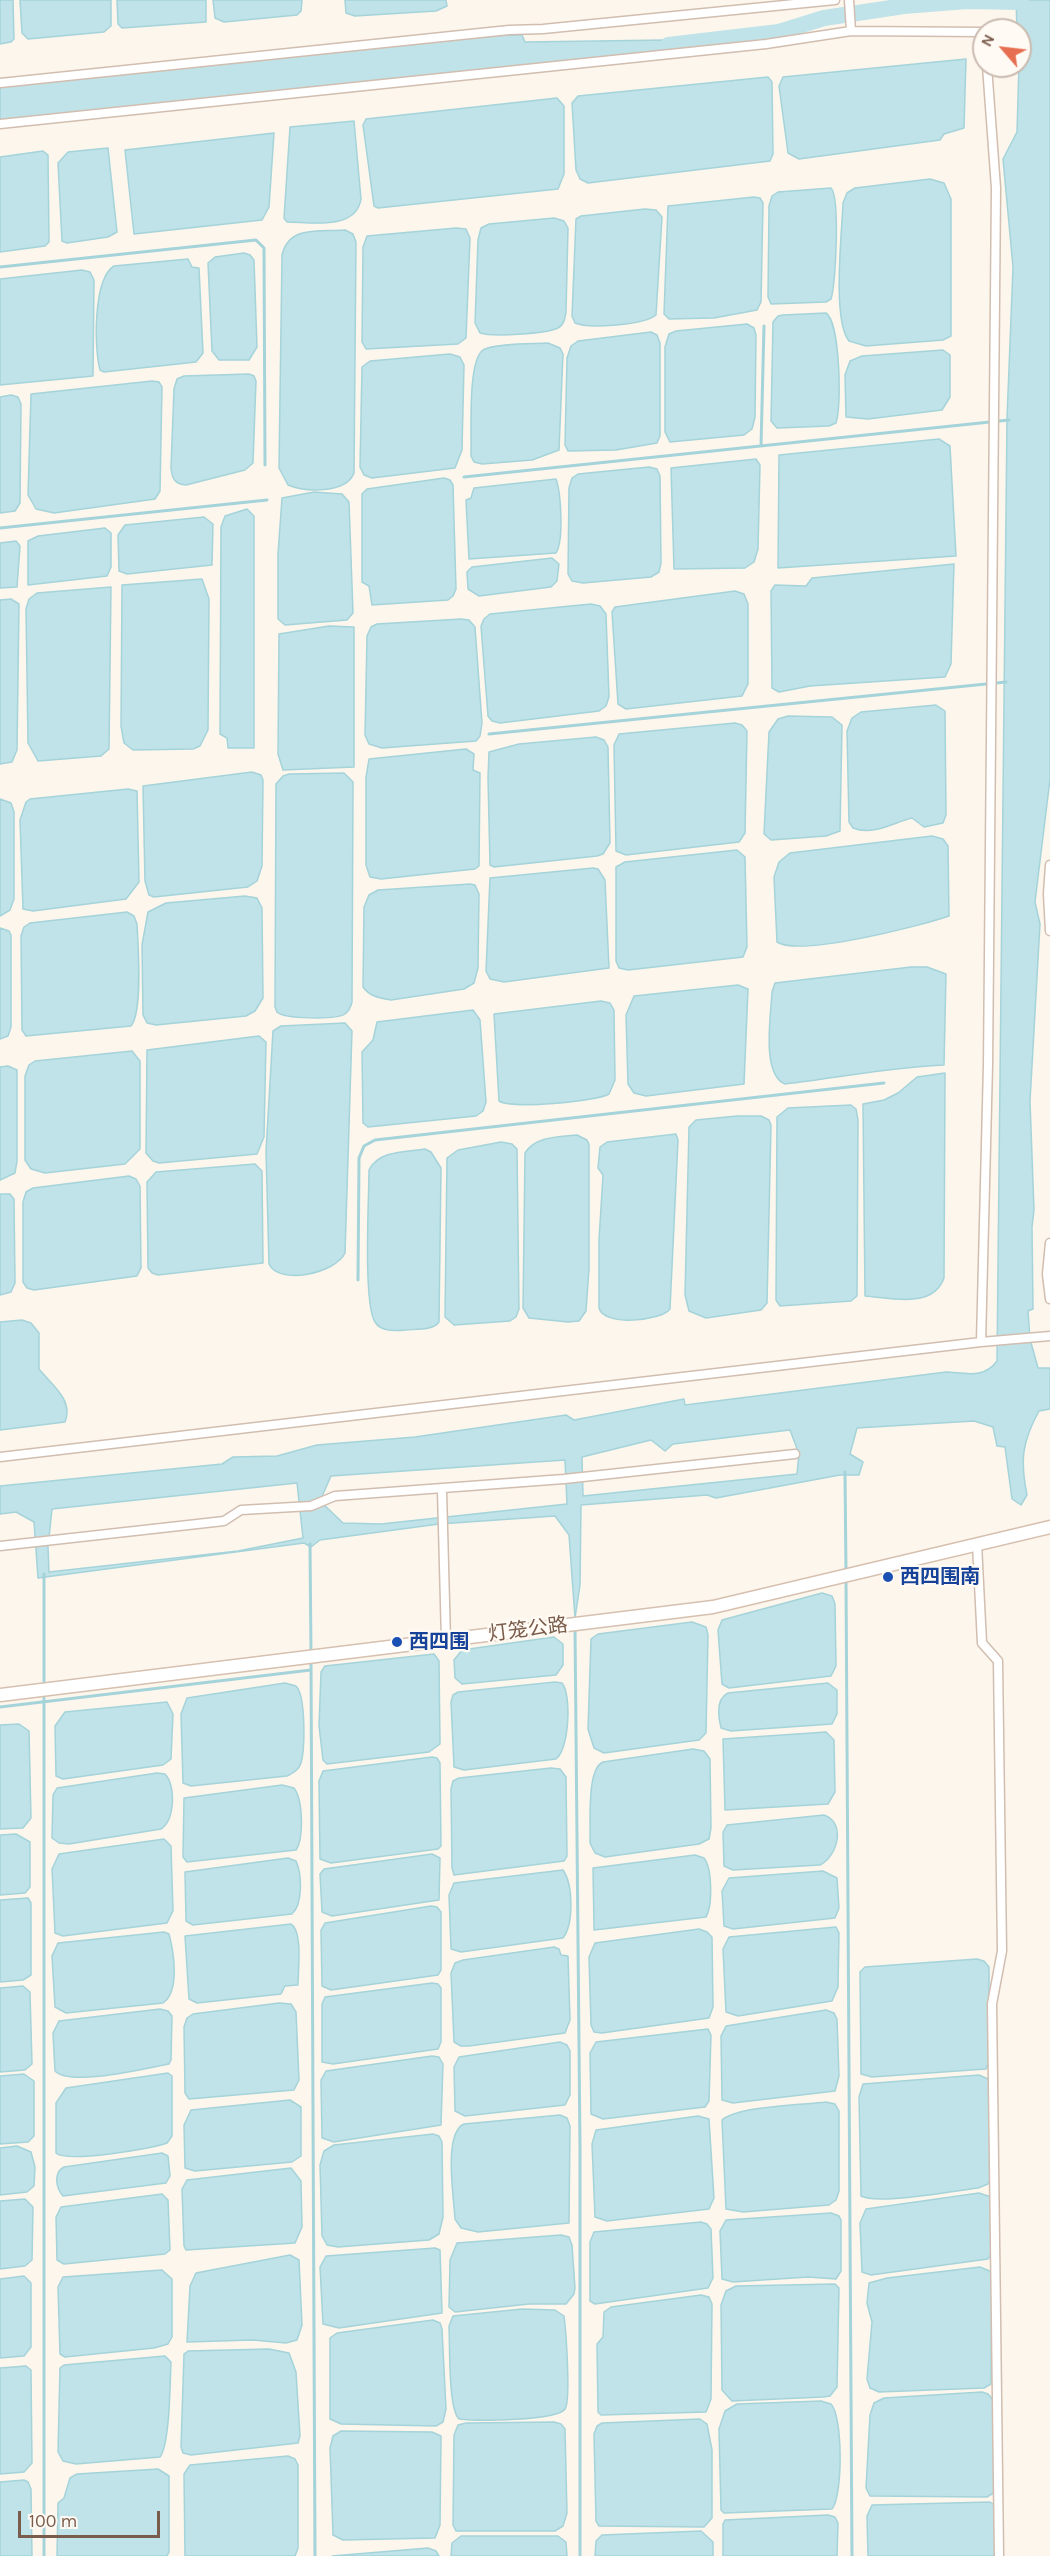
<!DOCTYPE html>
<meta charset="utf-8">
<style>
body{margin:0}
#map{position:relative;width:1050px;height:2556px;overflow:hidden;background:#fdf6ec;font-family:Karla,sans-serif}
canvas{display:block}
.north{position:absolute;left:972px;top:18px;width:60px;height:60px;box-sizing:border-box;background:#fffaf3;border:2px solid #cabbb1;border-radius:50%;rotate:298deg;font-size:16px;font-weight:700;line-height:24px;text-align:center;color:#7a5c4d}
.north::after{content:'';display:block;margin:auto;width:21px;height:27px;background:#e76f51;clip-path:polygon(50% 0,100% 100%,50% 72%,0 100%)}
.scale{position:absolute;left:18px;top:2511px;width:142px;height:27px;box-sizing:border-box;border:3px solid #7a5c4d;border-top:0;padding-left:8px;font-size:18px;line-height:21px;white-space:nowrap;color:#7a5c4d;-webkit-text-stroke:4px #fffaf3;paint-order:stroke}
</style>
<div id="map">
<canvas width="1050" height="2556"></canvas>
<div class="north">N</div>
<div class="scale">100 m</div>
</div>
<script>
const ctx = document.querySelector('canvas').getContext('2d');
ctx.lineJoin = 'round';
function fill(path, color) { ctx.fillStyle = color; ctx.fill(path, 'evenodd'); }
function strokePath(path, color, width, dash) { ctx.strokeStyle = color; ctx.lineWidth = width; ctx.lineCap = dash ? 'butt' : 'round'; ctx.setLineDash(dash || []); ctx.stroke(path); }
function drawText(font, color, halo, rows, align = 'center') {
  ctx.font = font + ' Karla,"Noto Sans SC",sans-serif'; ctx.lineWidth = 4.5; ctx.setLineDash([]); ctx.textBaseline = 'middle'; ctx.strokeStyle = halo; ctx.fillStyle = color; for (const [text, x, y, turn = 0] of rows) {
    ctx.save(); ctx.translate(x, y); ctx.rotate((+turn || 0) * Math.PI / 180); ctx.textAlign = isNaN(turn) ? turn : align; if (halo) ctx.strokeText(text, 0, 0); ctx.fillText(text, 0, 0); ctx.restore();
  }
}
const water = new Path2D(`
 M0 0H13L14 39 11 42 0 44Z
 M20 0H111V26L104 32 28 39 22 33Z
 M117 0H206V22L122 28 118 24Z
 M213 0H302L301 11 297 15 224 22 215 18Z
 M345 0H446L447 6 436 11 355 16 346 13Z
 M1016 0H1050V779L1035 902 1040 924 1030 1101 1034 1210 1032 1227 1033 1309 1028 1311 1030 1339 1038 1368H1050V1409L1039 1411C1022 1442 1020 1460 1027 1495L1021 1505 1012 1499 1005 1447 997 1446 993 1427 974 1421 857 1428 850 1454 863 1462 859 1475H840L716 1498 707 1495 581 1505 580 1585 575 1618 569 1535 555 1516 439 1524 320 1540 311 1547 304 1543 38 1578 34 1522 16 1512 0 1514V1486L222 1464 233 1457 277 1456 317 1445 415 1437 566 1415 574 1420 684 1399 685 1405 946 1372C966 1373 984 1379 997 1361L1007 419 1013 267 1003 159 1017 132 1020 30H1017ZM790 1430 799 1454 797 1474 583 1496 582 1457 651 1440 665 1451 673 1444ZM565 1460 567 1504 381 1524 343 1523 320 1501 331 1476ZM297 1483 303 1538 238 1551 49 1572 48 1547 52 1509Z
 M503 35H522L525 42 666 40 689 43 667 50 0 120V87Z
 M966 59 964 128 944 134 940 140 799 159 788 153 779 86 783 77Z
 M768 77 772 82 773 154 770 161 588 183 580 179 576 170 572 103 578 96Z
 M557 98 564 106V174L558 189 378 208 374 206 363 125 366 119Z
 M354 121 361 199C356 231 310 222 287 222L284 218 290 127Z
 M274 133 269 207 262 220 134 234 125 150Z
 M108 148 117 232 108 237 67 243 62 241 58 163 68 152Z
 M43 151 48 155 49 242 45 246 0 252V157Z
 M930 179 944 183 951 199V336L943 340 866 346 849 341C832 320 842 232 843 203L847 193 855 188Z
 M831 188C840 197 836 285 831 299L826 302 771 304 768 297 769 206 772 196 778 192Z
 M754 197 760 198 763 203 761 302 757 310 714 318 669 319 664 314 668 206Z
 M645 209 656 210 662 217 656 315C644 325 589 329 575 323L572 316 576 219 581 216Z
 M554 218 564 221 568 228 566 312C565 318 564 325 558 328 546 334 492 337 480 333L475 323 478 240 481 228 489 224Z
 M456 228 466 229 470 238 466 338 458 344 366 349 362 342 363 247 367 236Z
 M345 230 353 234 356 242 354 473C346 494 305 492 288 485L279 468 282 255C289 225 319 232 345 230Z
 M244 253 250 255 254 260 257 347 249 360H219L212 351 208 263 215 257Z
 M188 259 192 267 199 268 203 353 196 362 104 372 100 370C94 348 93 279 114 266Z
 M82 270 90 272 94 280 93 376 0 385V279Z
 M826 313C840 322 842 406 836 423L829 426 777 428 771 421 773 322 778 316 783 315Z
 M747 324 754 328 756 335 755 417 752 429 744 435 670 442 665 432V347L669 334 676 331Z
 M651 332 657 335 660 343V436L657 443 616 450 568 451 565 445 567 358 571 346 578 341Z
 M548 343 560 348 563 354 559 450 532 460 482 464 474 462 471 456C472 435 467 361 483 350 494 343 534 344 548 343Z
 M943 350 950 355V397L942 410 868 419 846 417 845 375 850 361 862 356Z
 M450 354 460 357 464 365 462 450 455 468 372 478 364 475 360 467 362 367 370 361Z
 M249 374 254 376 256 381 253 463 245 470 186 485C175 484 172 479 171 468L174 389 177 379 184 376Z
 M152 381 159 382 162 387 160 491 155 499 54 513 36 509 28 495 31 394Z
 M11 395 18 397 21 404 20 503 15 511 0 513V397Z
 M939 439 950 446 956 556 778 568 779 455Z
 M756 459 760 465 758 549 754 562 745 568 674 569 671 468Z
 M649 467 657 469 660 476 661 563 659 572 651 577 583 583 572 581 568 574 569 488 572 478 578 474Z
 M444 478 450 480 453 485 456 589 453 596 448 600 372 605 369 586 362 582V494L367 489Z
 M556 479C561 493 564 541 556 553L469 559 466 500 471 498 474 488Z
 M314 492 342 494 349 502 353 613 347 620 285 625 278 619V554L282 498Z
 M247 509 254 516V748H228L227 738 220 734 221 527 225 516Z
 M204 517 213 524 212 565 127 574 119 571 118 535 125 525Z
 M105 528 111 533V567L107 576 28 585V541L38 536Z
 M16 541 20 546 17 587 0 588V543Z
 M552 558 559 564 557 581 551 587 479 596 468 589 467 572 472 567Z
 M954 564 951 664 945 677 810 686 779 692 772 688 771 591 775 585 806 586 812 578Z
 M202 579 209 599 208 730 200 746 193 749 133 750 124 743 121 726 122 585Z
 M111 587 109 749 101 756 38 761 28 743 26 609 29 599 37 593Z
 M735 591 744 594 748 604V684L742 696 626 709 618 704 612 612 615 607Z
 M11 599 19 604 17 750 12 762 0 764V600Z
 M591 604 600 606 606 614 609 697 606 706 599 711 500 723 492 721 488 716 481 626 484 619 490 614Z
 M461 619 469 620 475 627 482 723 480 736 476 741 382 748 369 744 365 735 367 636 371 627 377 624Z
 M329 626 354 627V767L283 770 278 754 279 634Z
 M936 705 945 711 946 815 943 823 924 827 912 818C892 823 873 836 853 828L849 822 847 731 852 718 861 712Z
 M788 716 832 717 842 725 840 831 826 836 771 840 764 834 769 732 778 719Z
 M735 723 742 725 747 731 745 833 739 842 626 855 616 851 614 745 619 734Z
 M596 737 604 740 608 747 610 843 603 854 597 856 494 867 490 865 488 778 489 752 519 744Z
 M466 749 474 754 473 770 480 773 479 866 475 869 381 879 370 877 366 865V777L369 759Z
 M252 772 261 775 263 780 262 866 257 881 248 887 154 897 149 895 145 881 143 786Z
 M344 773 353 782 352 1002C351 1006 349 1011 345 1014 336 1020 284 1019 277 1012L275 1007 276 784 283 776 289 774Z
 M128 789 137 791 139 882 126 899 33 911 23 909 20 820 26 802 30 799Z
 M0 799 11 803 14 812V899L10 910 0 916Z
 M932 836 943 839 948 846 949 916C920 926 800 957 777 942L774 877 779 862 790 853Z
 M737 850 745 857 747 947 743 957 628 970 619 968 616 961V867L625 862Z
 M593 868 598 869 605 880 609 968 504 982 490 979 486 971 490 878Z
 M470 884 475 885 479 894 478 968 474 983 464 989 391 1000C380 998 370 997 363 987L364 907 369 895 378 890Z
 M245 896 257 898 262 908 263 998 255 1011 246 1016 156 1025 147 1023 143 1015 142 945 148 912 166 903Z
 M127 912 134 916 137 924C138 944 143 1012 131 1026L26 1036 22 1030 21 936 24 927 30 923Z
 M0 928 9 931 11 935V1027L8 1036 0 1039Z
 M911 967H927L946 974 944 1065C891 1067 838 1078 785 1084 761 1074 771 1015 772 992L775 983Z
 M738 985 748 989 744 1084 646 1096 634 1093 628 1084 626 1015 634 996Z
 M601 1001 610 1003 614 1010 615 1080 609 1094C595 1102 512 1109 499 1101L494 1014Z
 M473 1010 480 1020 486 1102 483 1111 476 1116 368 1127 363 1123 362 1052 373 1040 377 1022Z
 M345 1023 352 1031 345 1253C336 1273 279 1286 269 1264L266 1151 273 1031 281 1026Z
 M259 1036 266 1042 264 1137 257 1154 159 1163 153 1161 146 1153 147 1050Z
 M132 1051 140 1061V1149L125 1164 45 1173 31 1169 25 1160V1076L29 1065 35 1061Z
 M8 1066 17 1070V1161L15 1173 0 1180V1067Z
 M945 1073 944 1278C933 1309 892 1298 865 1296L863 1104 884 1100 898 1093 917 1077Z
 M851 1105 856 1109 858 1120 857 1296 851 1301 780 1306 776 1300 777 1117 788 1108Z
 M737 1116H761L769 1120 771 1125 767 1303 761 1310 706 1318 689 1311 685 1295 689 1127 696 1120Z
 M676 1134 678 1140 670 1309C661 1321 604 1327 599 1308V1240L603 1175 598 1168 600 1147 607 1142Z
 M577 1135 587 1140 589 1144V1269L586 1311 579 1321 568 1322 529 1318 523 1308 525 1153C535 1136 560 1137 577 1135Z
 M501 1142 512 1144 517 1149 519 1309 516 1317 510 1321 454 1325 445 1317 447 1158 458 1150Z
 M425 1149 431 1152 441 1168 439 1322C433 1331 415 1329 405 1330 395 1331 381 1332 375 1322 363 1303 369 1198 369 1170 379 1150 406 1152 425 1149Z
 M255 1164 262 1171 263 1263 158 1275 152 1273 148 1268 147 1182 156 1172Z
 M129 1176 136 1179 140 1186 141 1268 137 1276 34 1290 27 1288 23 1282V1202L26 1192 33 1188Z
 M0 1194H10L14 1199 15 1283 11 1292 0 1295Z
 M22 1320 31 1323 39 1333V1369C51 1384 74 1400 65 1422L0 1430V1322Z
 M822 1593 832 1596 835 1604 836 1666 831 1676 729 1688 722 1684 718 1630 722 1620Z
 M692 1622 706 1627 708 1635 706 1733 699 1740 604 1753 594 1748 588 1729 591 1639 598 1634Z
 M554 1637 563 1644V1665L556 1675 462 1684 455 1678 454 1660 462 1650Z
 M434 1654 439 1661 440 1744 429 1752 327 1764 323 1760 319 1726 321 1672 325 1666Z
 M555 1682 562 1683C572 1695 569 1750 556 1759L464 1770 454 1767 451 1702 453 1695 458 1692Z
 M285 1683 296 1686C306 1696 305 1749 301 1763 299 1770 293 1773 287 1776L191 1786 183 1783 181 1714 187 1698Z
 M828 1683 837 1690V1714L832 1724 731 1731 721 1728C718 1716 716 1699 728 1693Z
 M167 1702 173 1714 171 1759 163 1765 63 1779 56 1776 55 1726 65 1712Z
 M19 1724 29 1731 31 1818 23 1828 0 1829V1725Z
 M826 1732 834 1740 835 1792 828 1804 725 1810 723 1739Z
 M693 1749 704 1751 710 1759 711 1828 709 1839 699 1844 605 1857 595 1853 590 1843C591 1825 586 1769 603 1762Z
 M432 1757 437 1758 440 1763 441 1846 438 1849 331 1863 320 1859 319 1781 323 1771Z
 M551 1768 560 1769 566 1777 567 1856 564 1861 454 1875 452 1868 451 1789 453 1781 459 1778Z
 M157 1773 165 1774C176 1785 175 1820 161 1829L69 1844 59 1843 52 1838 53 1795 57 1788Z
 M282 1785 294 1788C303 1800 304 1838 296 1850L187 1862 183 1857 184 1798Z
 M824 1815C847 1823 837 1857 820 1865L733 1870 724 1866 723 1832 727 1825Z
 M16 1834 30 1842V1887L25 1893 0 1895V1835Z
 M164 1839 171 1846 173 1911 167 1923 63 1936 55 1933 52 1869 59 1854Z
 M432 1854 440 1858 439 1900 332 1916 322 1912 320 1874 324 1869Z
 M695 1855 704 1858C712 1868 713 1905 706 1917L594 1930 593 1868Z
 M288 1858 296 1861C302 1874 303 1904 292 1914L193 1925 186 1921 185 1872Z
 M563 1870C573 1884 574 1924 563 1938L461 1952 451 1949 449 1895 454 1883Z
 M823 1871 837 1878 839 1908 835 1918 733 1929 724 1926 722 1891 729 1878Z
 M28 1898 31 1903V1975L23 1980 0 1982V1900Z
 M431 1906 437 1907 441 1912V1970L438 1975 331 1990 322 1986 321 1930 325 1923Z
 M291 1924C303 1931 298 1970 298 1985L285 1986 281 1994 197 2003 189 1999 185 1936Z
 M836 1927 839 1933 838 1987 832 2001 738 2016 726 2012 723 1949 729 1937Z
 M699 1929 707 1932 712 1937 713 2007 709 2018 602 2033 594 2032 591 2025 589 1957 595 1943Z
 M164 1932 169 1934C174 1953 180 1991 163 2003L66 2013 55 2007 52 1956 58 1943Z
 M554 1947 559 1949 561 1955 568 1956 570 2020 565 2033 469 2046H461L454 2042 451 1973 455 1963 463 1960Z
 M977 1959 984 1961 989 1967V2062L986 2069 872 2077 861 2074 860 1972 865 1967Z
 M432 1983 438 1984 441 1988V2042L438 2049 333 2064 322 2062V2004L325 1997Z
 M23 1986 30 1992 32 2064 25 2070 0 2072V1988Z
 M279 2003 291 2004 296 2012 299 2080 294 2090 189 2099 185 2093 184 2027 187 2018 193 2014Z
 M160 2009 168 2011 172 2016 171 2060 169 2064C147 2068 70 2087 55 2071L53 2033 59 2021Z
 M826 2010 834 2013 837 2019 839 2076 835 2091 733 2103 722 2100 721 2036 726 2026Z
 M708 2029 711 2035 709 2101 705 2107 603 2119 591 2114 590 2053 596 2042Z
 M560 2042 567 2045 570 2051V2095L565 2105 465 2116 455 2111 454 2067 459 2057Z
 M432 2056 439 2057 443 2064 441 2125 334 2142 322 2138 321 2080 326 2071Z
 M168 2073 172 2076V2136L167 2143C152 2149 66 2163 56 2153V2103L66 2088Z
 M24 2074 34 2081V2136L28 2142 0 2144V2076Z
 M979 2075 988 2079 990 2083V2179L988 2184 978 2188C955 2191 878 2205 861 2196L859 2097 863 2084Z
 M290 2100 301 2107V2156L292 2162 195 2171 185 2168 184 2125 191 2110Z
 M826 2102 835 2104 839 2111V2191L836 2200 829 2205 743 2212 726 2209 722 2120C738 2106 803 2105 826 2102Z
 M560 2115 567 2118 570 2126 569 2223 478 2232 461 2228 455 2219C454 2198 443 2133 464 2124Z
 M698 2116 709 2119 714 2198 709 2209 607 2221 595 2217 592 2144 596 2130Z
 M433 2134 439 2136 442 2142 443 2217 439 2234 429 2240 338 2247 327 2245 322 2236 320 2165 324 2151 334 2145Z
 M17 2146 31 2152 35 2167 34 2186 27 2192 0 2195V2148Z
 M162 2153 168 2156 170 2176 166 2183 63 2196C56 2188 53 2173 64 2167Z
 M291 2168 301 2181 302 2227 295 2243 186 2250 184 2246 182 2189 187 2180Z
 M979 2193 991 2197 992 2253 988 2259 871 2275 862 2272 860 2223 866 2209Z
 M162 2194 168 2200 170 2250 165 2254 64 2264 57 2260 56 2217 61 2207Z
 M25 2199 33 2207 32 2260 25 2266 0 2269V2201Z
 M831 2213 839 2216 841 2220V2271L836 2279 808 2277 733 2282 722 2279 720 2231 726 2220Z
 M701 2222 707 2224 711 2229 713 2278 708 2288 595 2304 590 2301V2242L594 2232Z
 M561 2235 569 2237 572 2245 575 2288 574 2294 566 2304H529L455 2312 449 2307 450 2260 457 2243Z
 M435 2248 440 2250 442 2313 339 2328 323 2324 320 2267 326 2256Z
 M290 2255 299 2260 302 2325 297 2340 286 2343 253 2340 187 2342 190 2286 196 2273Z
 M980 2267 992 2272 991 2384 984 2388 879 2392 870 2388 867 2379 872 2322 867 2303 869 2283 887 2278Z
 M162 2270 172 2279V2337L168 2344 154 2348 65 2357 60 2354 58 2287 63 2277Z
 M24 2276 31 2283V2347L24 2356 0 2358V2279Z
 M835 2284 839 2288 837 2387 830 2396 823 2397 732 2401 722 2390 721 2305 726 2291 736 2286Z
 M701 2295 709 2297 712 2304 711 2399 706 2412 601 2415 598 2412 597 2344 603 2337 604 2312 611 2307Z
 M522 2309 555 2310 564 2316C566 2331 571 2400 565 2409 557 2421 475 2421 459 2419 448 2409 450 2343 449 2326L453 2316Z
 M433 2320 440 2323 442 2329 446 2409 443 2422 436 2426 341 2424 330 2419V2338L337 2333Z
 M269 2349 289 2353 296 2372 300 2436 298 2443 191 2455 183 2453 181 2447 184 2354 188 2351Z
 M165 2356 171 2362C170 2382 170 2444 160 2457L76 2464 63 2461 58 2452 60 2368 64 2365Z
 M26 2366 31 2370 32 2463 24 2472 0 2474V2368Z
 M982 2392 988 2394 995 2402V2492L987 2497 870 2496 866 2488 870 2415 874 2403 884 2398Z
 M821 2401 831 2404C843 2416 843 2496 832 2509L724 2513 721 2510 719 2429 725 2411 737 2404Z
 M700 2419 707 2424 712 2450V2518L704 2527 599 2526 596 2521 594 2434 597 2426 602 2423Z
 M554 2422 561 2424 565 2429 567 2513 563 2526 555 2531H456L453 2525 454 2435 458 2425 466 2423Z
 M341 2431 432 2432 441 2436 440 2525 435 2538 343 2540 333 2535 330 2448 333 2436Z
 M288 2456 295 2459 298 2465V2548L295 2556H185L184 2474 190 2465Z
 M158 2469 169 2476V2552L167 2556H57L58 2503 64 2498 70 2478 77 2474Z
 M24 2480 28 2482 31 2489 32 2556H0V2482Z
 M990 2502 996 2506 998 2556H868L867 2516 872 2505Z
 M828 2515 835 2517 838 2523 837 2556H723V2524L725 2520Z
 M701 2531 713 2542V2556H595L596 2541 602 2535Z
 M461 2536H558L566 2542 567 2556H451L452 2543Z
 M428 2548 436 2551 439 2556H332Z`);
fill(water, '#bfe3e8');
strokePath(water, '#a5d3da', 1.5);
strokePath(new Path2D(`
 M0 267 256 240 264 248 265 465
 M761 446 764 326
 M464 477 1009 420
 M0 528 267 500
 M489 734 1006 682
 M358 1280 359 1158 364 1146 375 1140 884 1083
 M845 1472 846 1573
 M310 1544 311 1654
 M44 1574V1687
 M846 1580 852 2556
 M575 1628 580 2149V2556
 M311 1661 315 2556
 M44 1694V2556
 M0 1707 311 1670`), '#a5d3da', 3);
strokePath(new Path2D(`
 M668 45 779 32 824 18 904 6 967 1 1021 2`), '#bfe3e8', 16);
const street = new Path2D(`
 M849 0 851 31
 M0 83 509 30 543 29 835 0
 M0 124 766 44 851 31 984 32
 M1050 865 1048 894 1050 931
 M1050 1243 1047 1274 1050 1299
 M981 1342 988 1065 996 188 987 66
 M0 1457 981 1342 1050 1336
 M442 1490 446 1641
 M977 1544 982 1643 998 1661 1002 1951 992 2004 999 2556
 M0 1546 224 1521 241 1510 311 1506 335 1496 564 1479 795 1454`);
const secondary = new Path2D(`
 M0 1695 713 1607 1050 1527`);
strokePath(street, '#d1beb0', 11);
strokePath(secondary, '#d6c0b0', 15);
strokePath(street, '#fff', 8);
strokePath(secondary, '#fff', 12);
for (const [x, y, r, color] of [
 [888,1577,6,"#1a4fb4"],
 [397,1642,6,"#1a4fb4"]
]) { const dot = new Path2D(); dot.arc(x, y, r, 0, 2 * Math.PI); ctx.fillStyle = color; ctx.fill(dot); strokePath(dot, '#fffaf3', 2); }
drawText('bold 20px', '#164399', '#fffaf3', [
 ["西四围南",900,1577],
 ["西四围",409,1642]
], 'left');
drawText('20px', '#7a5c4d', '#fffaf3', [
 ["灯笼公路",528,1630,-7]
]);
</script>
